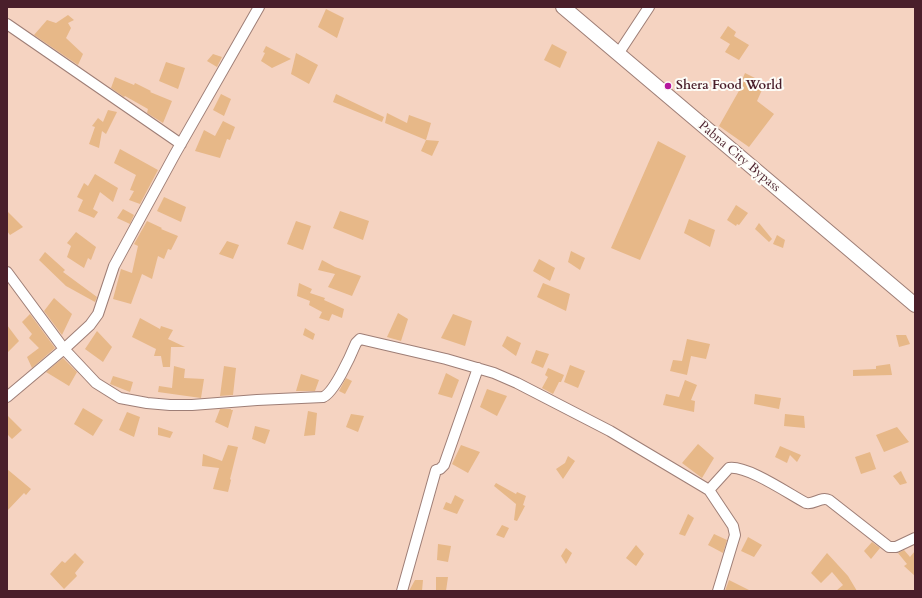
<!DOCTYPE html>
<style>
body{margin:0}
#map{position:relative;width:922px;height:598px;overflow:hidden;background:#f1dec0;font-family:Cardo,serif}
canvas{display:block}
.frame{position:absolute;inset:0;border:8px solid #4a1f2b;pointer-events:none}
</style>
<div id="map">
<canvas width="922" height="598"></canvas>
<div class="frame"></div>
</div>
<script>
const ctx = document.querySelector('canvas').getContext('2d');
ctx.lineJoin = 'round';
function fill(path, color) { ctx.fillStyle = color; ctx.fill(path, 'evenodd'); }
function strokePath(path, color, width, dash) { ctx.strokeStyle = color; ctx.lineWidth = width; ctx.lineCap = dash ? 'butt' : 'round'; ctx.setLineDash(dash || []); ctx.stroke(path); }
function drawText(font, color, halo, rows, align = 'center') {
  ctx.font = font + ' Cardo,serif'; ctx.lineWidth = 4; ctx.setLineDash([]); ctx.textBaseline = 'middle'; ctx.strokeStyle = halo; ctx.fillStyle = color; for (const [text, x, y, turn = 0] of rows) {
    ctx.save(); ctx.translate(x, y); ctx.rotate((+turn || 0) * Math.PI / 180); ctx.textAlign = isNaN(turn) ? turn : align; if (halo) ctx.strokeText(text, 0, 0); ctx.fillText(text, 0, 0); ctx.restore();
  }
}
fill(new Path2D(`
 M7 7H915V591H7Z`), '#f5d3c1');
fill(new Path2D(`
 M326 9 344 18 337 38 318 27Z
 M68 15 74 20 68 23 71 28 66 38 83 54 78 65 34 35 47 20 56 23Z
 M728 26 736 32 734 36 749 45 739 60 725 52 730 44 720 38Z
 M552 44 567 52 560 68 544 60Z
 M266 46 291 59 272 68 261 61 265 53 263 52Z
 M296 53 318 65 309 84 291 74Z
 M213 54 222 57 217 67 207 61Z
 M166 62 185 68 178 89 159 81Z
 M745 73 765 83 757 101 774 114 749 147 719 126 740 89 744 81 742 80Z
 M115 77 134 85 135 83 151 91 150 92 172 101 163 123 147 113 148 109 125 96 124 97 111 88Z
 M221 94 231 99 224 116 213 110Z
 M336 94 384 117 382 122 333 102Z
 M108 110 117 112 106 134 102 131 99 148 89 144 95 127 92 126 98 118 103 122Z
 M387 113 407 123 409 115 431 123 426 140 385 123Z
 M223 121 235 127 230 140 227 139 220 158 195 151 204 130 215 136Z
 M426 140 439 141 432 156 421 151Z
 M658 141 686 156 640 260 611 248Z
 M120 149 158 170 140 204 129 200 134 191 130 190 136 175 114 163Z
 M95 174 118 188 113 202 100 192 93 209 98 212 94 218 78 211 83 200 77 197 84 183 88 186Z
 M164 197 186 207 181 222 157 211Z
 M736 205 748 213 739 225 737 224 736 226 727 220Z
 M123 209 134 215 130 224 117 218Z
 M7 211 23 227 10 235 7 231Z
 M340 211 369 221 363 240 333 228Z
 M689 219 715 230 710 247 684 233Z
 M147 221 162 228 161 229 178 236 171 250 168 249 164 259 158 256 152 279 142 274 131 304 113 299 121 269 132 273 138 246 134 244Z
 M296 221 311 226 303 250 287 244Z
 M759 223 772 239 769 242 755 229Z
 M76 232 96 247 91 260 88 258 84 268 67 257 71 246 67 243Z
 M777 235 785 240 783 248 773 244Z
 M227 241 239 245 233 259 219 254Z
 M571 251 585 258 580 270 568 262Z
 M45 252 65 270 63 272 97 297 95 302 66 286 39 260Z
 M539 259 555 268 550 281 533 271Z
 M322 260 335 267 361 276 352 296 328 287 335 274 318 270Z
 M299 283 312 289 310 293 325 298 324 300 344 309 342 318 332 314 329 321 319 318 322 312 309 305 310 301 297 296Z
 M543 283 570 294 566 311 537 297Z
 M54 298 72 314 62 335 44 311Z
 M398 313 408 319 401 341 387 337Z
 M30 314 55 348 32 368 27 357 39 348 29 338 32 334 22 322Z
 M453 314 472 321 465 346 441 338Z
 M140 318 160 329 161 326 173 330 168 339 185 347H171L170 367H163L161 356H154L156 349 132 337Z
 M7 325 19 341 7 353Z
 M305 328 315 334 313 340 303 335Z
 M97 331 112 347 103 362 85 349Z
 M896 335H906L910 344 899 347Z
 M507 336 521 343 516 356 502 346Z
 M687 339 710 344 706 359 691 356 687 375 670 371 673 360 682 361Z
 M536 350 549 354 543 368 531 363Z
 M63 358 77 372 69 386 46 372Z
 M890 364 892 375 853 376V370L876 369V366Z
 M570 365 585 371 578 388 564 382Z
 M174 366 185 369 184 378 204 379 201 398 158 392 159 386 172 388Z
 M224 366 236 368 233 395 220 396Z
 M548 368 564 375 561 382H559L553 394 542 388 548 377 545 375Z
 M446 373 459 380 452 398 438 394Z
 M301 374 319 380 315 391H296Z
 M113 376 133 382 130 392 110 384Z
 M346 378 352 381 345 394 339 391Z
 M685 380 697 385 691 400 695 401 694 412 663 405 666 394 679 397Z
 M487 389 507 396 497 416 480 407Z
 M755 394 781 398 779 409 754 404Z
 M83 408 103 420 93 436 74 424Z
 M220 409H231V410H233L228 428 215 422Z
 M308 411 317 413 315 435 304 436Z
 M127 412 140 417 134 437 119 430Z
 M351 414 364 416 358 432 346 427Z
 M785 414 804 416 805 428 784 426Z
 M7 415 22 430 12 439 7 434Z
 M255 426 270 430 265 444 252 439Z
 M158 427 173 432 170 438 158 435Z
 M897 427 909 442 884 452 876 435Z
 M698 444 714 458 702 478 682 463Z
 M228 445 238 447 230 479 231 480 228 492 213 489 219 468 202 466 203 454 222 461Z
 M461 445 480 452 468 473 452 464Z
 M780 446 801 455 797 462 790 455 787 463 775 457Z
 M870 452 876 469 861 474 855 457Z
 M568 456 575 461 563 479 556 469 565 463Z
 M7 469 31 489 26 495 24 493 7 511Z
 M901 471 907 483 900 485 893 476Z
 M496 483 516 494 517 492 526 496 523 505 525 506 517 521 514 520 516 504 494 486Z
 M455 495 464 500 457 514 443 509 446 502 451 504Z
 M688 514 694 518 685 536 679 534Z
 M502 525 509 528 504 538 496 535Z
 M714 534 727 540 723 553 708 545Z
 M748 537 762 545 754 557 741 551Z
 M872 542 880 548 871 559 864 551Z
 M438 544 451 546 448 562 437 560Z
 M636 545 644 554 636 566 626 558Z
 M566 548 572 553 566 564 561 556Z
 M904 550 910 557 915 551V576L904 566 907 564 898 553Z
 M75 553 84 562 75 573 77 576 64 589 50 574 62 561 65 563Z
 M827 553 848 576 857 591H836L843 585 832 572 821 583 811 573Z
 M436 577H448L446 591H436Z
 M415 580H423L422 591H409Z
 M729 580 751 591H725Z`), '#e7b888');
const minor = new Path2D(`
 M7 24 181 144
 M618 54 649 7
 M7 272 64 349 96 383 120 398 147 403 170 405H192L257 400 323 397C334 393 351 355 356 343L360 339 446 359 494 373 517 383 610 431 709 490 733 526 735 535 718 591
 M7 397 64 349 90 325 98 314 114 266 175 154 259 7
 M709 490 729 468C747 465 789 494 806 503 814 505 821 496 829 500L889 547H896L915 538
 M402 591 436 470 440 469 444 465 478 368`);
const highway = new Path2D(`
 M563 7 915 305`);
strokePath(minor, '#9e7e76', 12);
strokePath(highway, '#9e7e76', 16);
strokePath(minor, '#fff', 10);
strokePath(highway, '#fff', 14);
for (const [x, y, r, color] of [
 [668,86,4,"#b5179e"]
]) { const dot = new Path2D(); dot.arc(x, y, r, 0, 2 * Math.PI); ctx.fillStyle = color; ctx.fill(dot); strokePath(dot, '#fdfcf7', 1.5); }
drawText('bold 13px', '#4a1f2b', '#fdfcf7', [
 ["Shera Food World",676,86]
], 'left');
drawText('13px', '#4a1f2b', '#fdfcf7', [
 ["Pabna City Bypass",739,157,40]
]);
</script>
